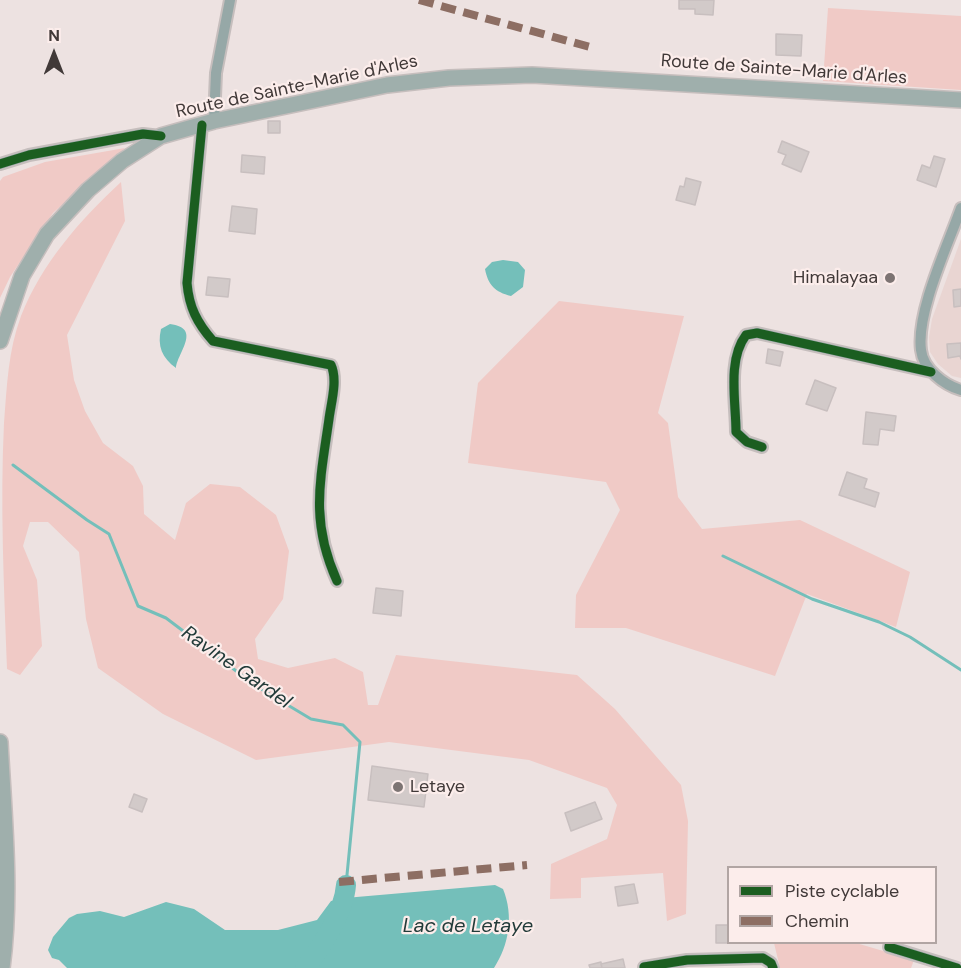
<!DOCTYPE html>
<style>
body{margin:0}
#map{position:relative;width:961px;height:968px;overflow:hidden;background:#ede2e1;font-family:"DM Sans",sans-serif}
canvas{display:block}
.legend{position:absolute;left:727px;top:866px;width:210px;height:78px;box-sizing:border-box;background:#fcedeb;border:2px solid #b1a5a3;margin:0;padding:8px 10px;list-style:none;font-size:18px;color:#413938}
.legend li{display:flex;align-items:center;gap:12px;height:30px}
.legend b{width:30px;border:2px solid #b1a5a3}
.north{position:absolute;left:24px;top:24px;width:60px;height:60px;-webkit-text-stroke:4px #fcedeb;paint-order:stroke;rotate:0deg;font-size:16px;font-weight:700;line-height:24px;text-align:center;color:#413938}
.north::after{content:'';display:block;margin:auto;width:21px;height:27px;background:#413938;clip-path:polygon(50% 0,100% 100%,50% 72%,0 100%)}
</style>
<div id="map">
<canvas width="961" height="968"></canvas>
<ul class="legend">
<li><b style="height:8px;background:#1b5e20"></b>Piste cyclable</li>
<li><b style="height:8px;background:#8d6e63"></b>Chemin</li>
</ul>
<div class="north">N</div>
</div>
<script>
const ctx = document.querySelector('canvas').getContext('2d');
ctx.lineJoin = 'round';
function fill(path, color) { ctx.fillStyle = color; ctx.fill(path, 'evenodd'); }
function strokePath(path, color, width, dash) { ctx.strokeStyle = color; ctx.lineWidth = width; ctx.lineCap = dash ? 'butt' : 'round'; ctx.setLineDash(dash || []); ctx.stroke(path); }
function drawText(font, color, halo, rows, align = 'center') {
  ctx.font = font + ' "DM Sans",sans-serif'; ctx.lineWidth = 4.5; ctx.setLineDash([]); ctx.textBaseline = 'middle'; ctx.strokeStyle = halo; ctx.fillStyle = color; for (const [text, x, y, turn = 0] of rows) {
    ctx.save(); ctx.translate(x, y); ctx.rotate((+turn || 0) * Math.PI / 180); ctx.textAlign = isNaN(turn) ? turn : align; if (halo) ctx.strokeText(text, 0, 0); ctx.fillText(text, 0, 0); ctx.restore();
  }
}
fill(new Path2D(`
 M961 239V378L952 376 938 364 930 352 929 337 932 319Z`), '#e9d5d2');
fill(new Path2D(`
 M828 8 961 16V90L823 81Z
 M125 148 53 213 10 277 0 298V181L3 177 45 162Z
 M121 182 125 221 67 335 74 380 85 411 103 443 133 466 143 486 144 514 175 540 186 503 210 484 240 487 276 515 289 551 283 599 255 639 258 659 288 668 335 658 363 672 368 705H378L396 655 577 675 615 709 681 785 688 821 686 914 667 921 663 873 581 878V898L550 899 551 864 607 839 617 805 607 788 529 760 389 742 256 760 163 714 98 668 86 619 79 552 48 522H30L23 546 37 580 42 646 20 675 7 669C4 587 0 505 4 423 7 386 8 351 21 316 42 263 80 220 121 182Z
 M559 301 684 316 658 413 668 423 678 497 702 529 800 520 910 572 896 627 807 594 775 676 626 628H575L576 595 620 510 606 482 468 463 478 383Z
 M774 943H856L914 960 911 968H780Z`), '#f0cac6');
fill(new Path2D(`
 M503 260 518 262 525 270 523 287 511 296C495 292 488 285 485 269L492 262Z
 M170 324C202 328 178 352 176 368 162 358 157 346 161 329Z
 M495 885 503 889C514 916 509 945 494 968H67L59 960 52 958 48 950 53 937 69 918 77 914 100 911 124 917 166 902 194 909 225 930H278L317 920 331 901 345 898Z`), '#74bfba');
strokePath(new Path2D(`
 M13 465 87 520 109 534 138 606 166 618 256 686 311 719 343 725 360 742 346 885
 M723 556 812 599 879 622 910 637 961 670`), '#74bfba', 3);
strokePath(new Path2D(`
 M305 968C322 947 344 912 346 885`), '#74bfba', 20);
const building = new Path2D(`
 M679 0H714L713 15 695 14V9H679Z
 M776 34 802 35 801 56 776 55Z
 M268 121H280V133H268Z
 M782 141 809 152 801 172 782 164 786 155 778 152Z
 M242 155 265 157 264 174 241 172Z
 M934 156 945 159 936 187 917 180 922 165 930 168Z
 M686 178 701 182 695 205 676 200 680 186 684 187Z
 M232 206 257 209 255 234 229 231Z
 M208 277 230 279 228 297 206 295Z
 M961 289V306L954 307 953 290Z
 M961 343V359L960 356 948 358 947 344Z
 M768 349 783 352 780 366 766 363Z
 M815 380 836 388 827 411 806 404Z
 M866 412 896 416 894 431 880 429 878 445 863 444Z
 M847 472 867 479 864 488 879 493 875 507 839 495Z
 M376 588 403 591 401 616 373 613Z
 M372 766 428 774 424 807 368 800Z
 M134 794 147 799 142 812 129 807Z
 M595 802 602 819 571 831 565 813Z
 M634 884 638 903 618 906 615 887Z
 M716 925H728V942L740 943H716Z
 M623 959 625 968H602L601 964Z
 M601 962 602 968H590L589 965Z`);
fill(building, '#d2cac9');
strokePath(building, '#c8bfbf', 1.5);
const street = new Path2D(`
 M214 121 216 73 230 0
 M202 125 187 283C189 307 197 323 213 341L331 365C338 380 331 403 329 419 320 482 310 521 337 581
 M0 164 29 155 143 134 161 136
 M961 208C948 245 916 312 921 350 923 369 944 385 961 390
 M762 447 747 442 736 432C736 402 727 360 746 335L757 333 931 372
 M890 942 889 947 957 968
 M644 967 687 960 763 958 771 963 773 968`);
const secondary = new Path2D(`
 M0 341 22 276 47 234 88 190 122 161 161 136 214 121 387 85 449 78 532 75 961 100
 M0 742C4 817 12 894 2 968`);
strokePath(street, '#c6bebd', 14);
strokePath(secondary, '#c6bebd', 18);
strokePath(street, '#96a8a7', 10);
strokePath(secondary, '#9fafac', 15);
strokePath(new Path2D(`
 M419 0 590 47
 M339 882 527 865`), '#8d6e63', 8, [15, 8]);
strokePath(new Path2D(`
 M202 125 187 283C189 307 197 323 213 341L331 365C338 380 331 403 329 419 320 482 310 521 337 581
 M0 164 29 155 143 134 161 136
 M762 447 747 442 736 432C736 402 727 360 746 335L757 333 931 372
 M890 942 889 947 957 968
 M644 967 687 960 763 958 771 963 773 968`), '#1b5e20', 9);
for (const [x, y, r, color] of [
 [890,278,6,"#7d7473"],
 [398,787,6,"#7d7473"]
]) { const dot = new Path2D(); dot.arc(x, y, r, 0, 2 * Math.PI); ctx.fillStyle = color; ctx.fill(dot); strokePath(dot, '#fcedeb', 2); }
drawText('18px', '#413938', '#fcedeb', [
 ["Route de Sainte-Marie d'Arles",784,70,4],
 ["Route de Sainte-Marie d'Arles",297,87,-12]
]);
drawText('18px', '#413938', '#fcedeb', [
 ["Himalayaa",878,278],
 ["Letaye",410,787,"left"]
], 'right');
drawText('italic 20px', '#223b39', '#fcedeb', [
 ["Ravine Gardel",236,668,35],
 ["Lac de Letaye",468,927]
]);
</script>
